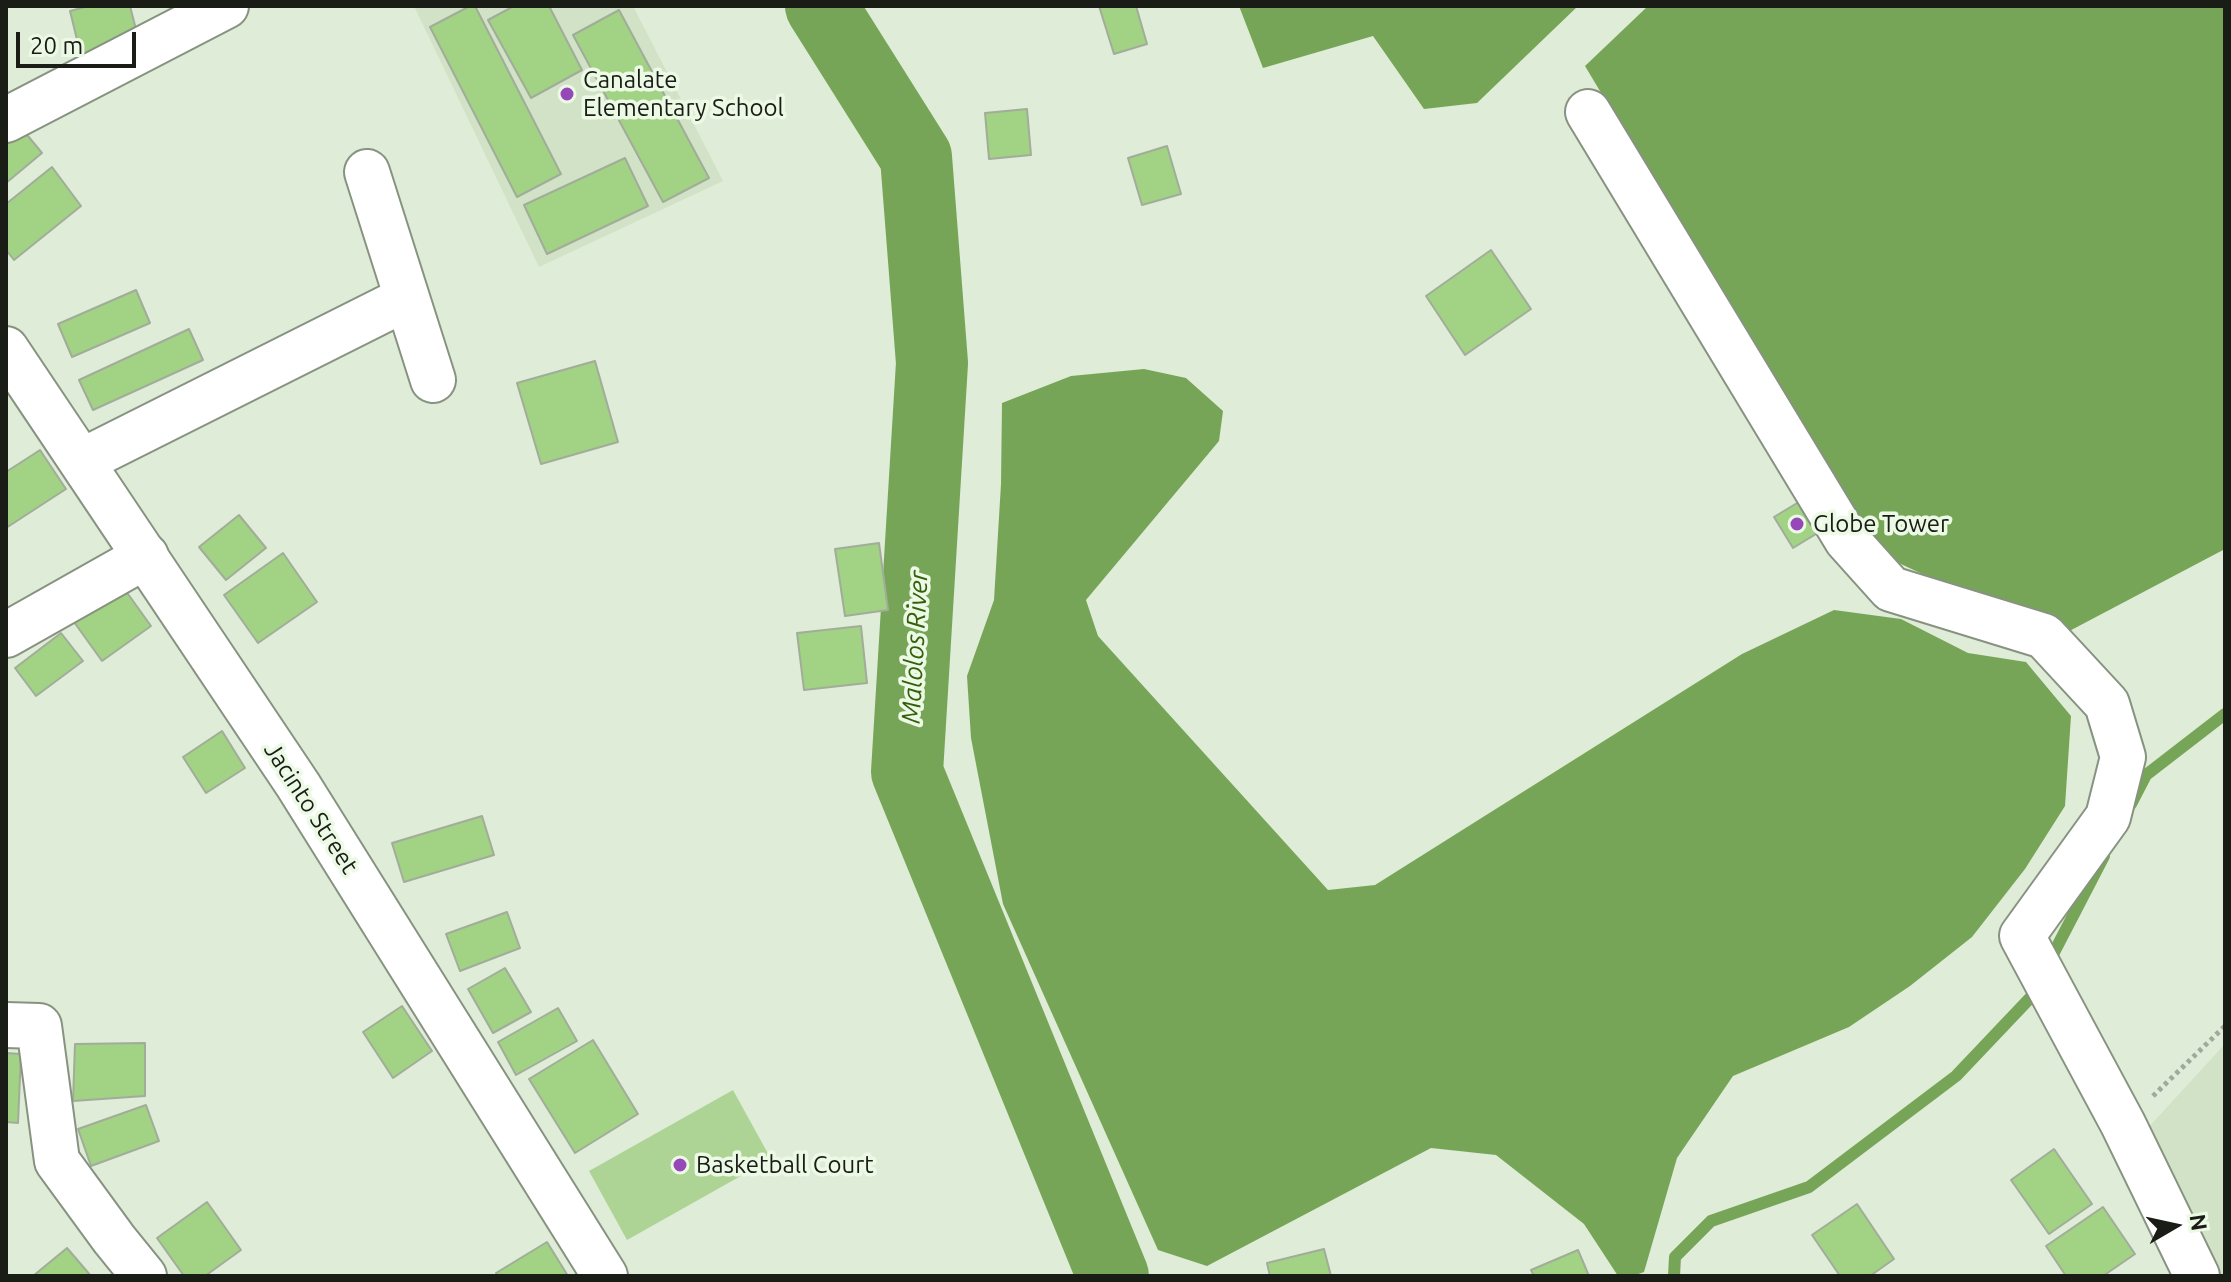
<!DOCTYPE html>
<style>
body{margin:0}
#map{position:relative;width:2231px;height:1282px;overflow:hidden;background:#dfecd8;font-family:Ubuntu,sans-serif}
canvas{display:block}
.frame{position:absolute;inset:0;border:8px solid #191d16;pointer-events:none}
.north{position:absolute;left:2135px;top:1186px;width:80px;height:80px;-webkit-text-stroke:6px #ecf9e5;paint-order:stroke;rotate:81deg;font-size:22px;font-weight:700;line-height:32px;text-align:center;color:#191d16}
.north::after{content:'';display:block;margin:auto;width:28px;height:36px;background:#191d16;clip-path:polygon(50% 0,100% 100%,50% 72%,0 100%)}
.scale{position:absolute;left:16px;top:32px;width:120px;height:36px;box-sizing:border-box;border:4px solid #191d16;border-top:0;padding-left:10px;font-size:24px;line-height:28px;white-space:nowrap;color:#191d16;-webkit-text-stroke:6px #ecf9e5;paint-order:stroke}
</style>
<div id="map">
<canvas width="2231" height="1282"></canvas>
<div class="frame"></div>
<div class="north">N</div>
<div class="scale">20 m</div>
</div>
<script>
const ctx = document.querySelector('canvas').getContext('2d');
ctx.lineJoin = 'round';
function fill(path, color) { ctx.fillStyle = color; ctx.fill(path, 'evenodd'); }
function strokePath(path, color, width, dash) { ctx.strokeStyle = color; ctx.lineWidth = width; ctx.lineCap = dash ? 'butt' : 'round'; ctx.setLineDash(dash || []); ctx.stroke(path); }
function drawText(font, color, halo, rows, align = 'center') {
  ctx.font = font + ' Ubuntu,sans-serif'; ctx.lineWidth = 7; ctx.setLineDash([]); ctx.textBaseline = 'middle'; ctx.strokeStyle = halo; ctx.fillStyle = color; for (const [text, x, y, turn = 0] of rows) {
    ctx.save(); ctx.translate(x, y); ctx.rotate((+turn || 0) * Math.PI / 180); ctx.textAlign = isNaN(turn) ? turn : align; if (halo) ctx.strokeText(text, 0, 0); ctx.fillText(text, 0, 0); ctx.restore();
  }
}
fill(new Path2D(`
 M414 6H633L723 181 539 267Z
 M2225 1044V1276H2218L2146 1130Z`), '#d1e2c7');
fill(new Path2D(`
 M733 1090 771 1159 627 1240 589 1171Z`), '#add495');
fill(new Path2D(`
 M1239 6H1578L1477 103 1424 109 1373 36 1263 68Z
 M1648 6H2225V549L2058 637 1875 552 1585 66Z
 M1144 369 1186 378 1223 411 1219 441 1086 600 1098 636 1328 890 1375 885 1742 654 1834 610 1901 619 1968 653 2026 662 2071 716 2065 806 2025 869 1972 937 1910 986 1849 1027 1733 1076 1677 1158 1644 1272 1633 1276H1618L1584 1224 1496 1155 1431 1148 1207 1266 1158 1250 1003 904 971 738 967 676 994 600 1001 484 1002 403 1071 376Z`), '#77a558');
strokePath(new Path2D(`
 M2131 804 2146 775 2225 714
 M2048 964 2104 856
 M1674 1276 1675 1257 1711 1221 1809 1187 1956 1076 2031 997 2038 984`), '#77a558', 12);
strokePath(new Path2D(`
 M821 6 916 157 932 363 907 772 1113 1276`), '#77a558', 72);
const building = new Path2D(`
 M89 6H130L139 41 81 56 70 11Z
 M470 6H475L561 174 517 197 430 27Z
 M514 6H549L582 70 531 98 488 20Z
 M1099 6H1136L1147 44 1114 54Z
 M619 10 709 178 663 202 573 35Z
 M1027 109 1031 155 989 159 985 113Z
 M14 119 42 153 6 183V126Z
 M1167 146 1181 194 1142 205 1128 158Z
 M625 158 648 206 547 254 524 205Z
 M52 167 81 206 14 260 6 250V204Z
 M1491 250 1531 309 1465 355 1426 296Z
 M136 290 150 323 72 357 58 324Z
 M189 329 203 360 93 410 79 380Z
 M595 361 618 442 541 464 517 383Z
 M40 450 66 489 6 528V472Z
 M1802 500 1821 531 1793 548 1774 517Z
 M239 515 266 548 226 580 199 547Z
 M879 543 888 610 845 616 835 549Z
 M283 553 317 602 258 643 224 595Z
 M123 587 151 626 102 661 74 622Z
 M861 626 867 683 804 690 797 633Z
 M61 633 83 661 36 696 15 668Z
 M222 731 245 768 206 793 183 757Z
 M482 816 494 855 404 882 392 843Z
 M507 912 520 948 460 971 446 934Z
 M505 968 531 1012 493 1033 468 989Z
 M402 1006 432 1051 393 1078 363 1032Z
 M558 1008 577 1041 516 1075 498 1042Z
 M593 1040 638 1114 575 1153 529 1079Z
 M145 1043V1096L73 1101 75 1044Z
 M6 1053 21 1054 18 1123 6 1122Z
 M146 1105 159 1141 91 1166 78 1129Z
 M2054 1149 2092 1204 2049 1234 2011 1180Z
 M207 1202 241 1250 205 1276H184L157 1238Z
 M1857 1204 1894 1259 1870 1276H1840L1812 1235Z
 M2103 1207 2135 1254 2103 1276H2066L2046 1246Z
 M547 1242 568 1276H498L496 1273Z
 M67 1248 91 1276H33Z
 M1324 1249 1331 1276H1270L1267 1263Z
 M1578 1250 1589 1276H1534L1531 1270Z`);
fill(building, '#a2d283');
strokePath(building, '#a1ad9a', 2);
const minor = new Path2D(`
 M1588 112 1847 540 1891 589 2044 636 2107 704 2123 757 2108 817 2022 936 2123 1124 2197 1276
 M6 120 226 6
 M367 172 433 380
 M82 461 407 298
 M6 635 146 556
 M6 1025 39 1026 57 1161 114 1239 144 1276`);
const major = new Path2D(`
 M6 349 298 785 605 1276`);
strokePath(minor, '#879380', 48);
strokePath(major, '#879380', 48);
strokePath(new Path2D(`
 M2153 1096 2225 1026`), '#a0aa9a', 5, [4, 4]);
strokePath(minor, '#fff', 44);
strokePath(major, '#fff', 44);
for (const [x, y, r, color] of [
 [567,94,8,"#9648b8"],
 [1797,524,8,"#9648b8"],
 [680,1165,8,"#9648b8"]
]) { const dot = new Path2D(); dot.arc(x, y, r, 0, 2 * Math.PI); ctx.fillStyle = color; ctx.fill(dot); strokePath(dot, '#ecf9e5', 3); }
drawText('24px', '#191d16', '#ecf9e5', [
 ["Canalate",583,80],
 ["Elementary School",583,108],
 ["Globe Tower",1813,524],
 ["Basketball Court",696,1165]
], 'left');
drawText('24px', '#191d16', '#ecf9e5', [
 ["Jacinto Street",311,808,57]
]);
drawText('italic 26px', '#345f0c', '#ecf9e5', [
 ["Malolos River",915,647,-87]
]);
</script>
